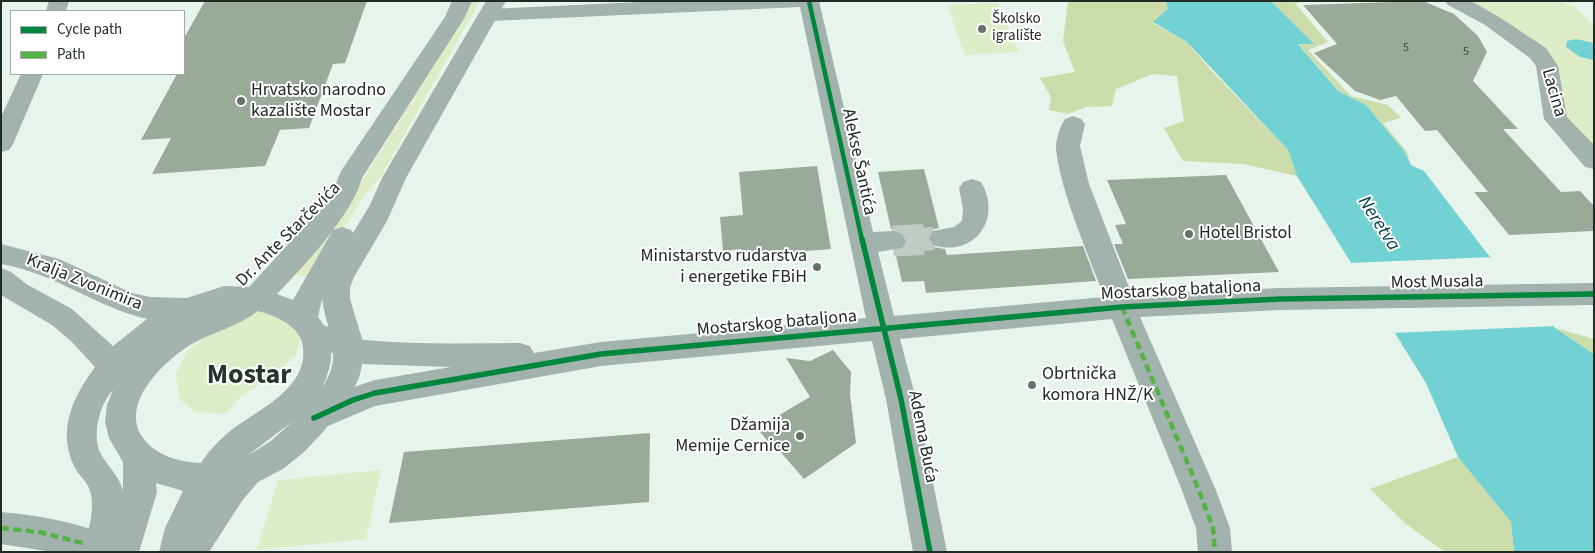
<!DOCTYPE html>
<meta charset="utf-8">
<style>
body{margin:0}
#map{position:relative;width:1595px;height:553px;overflow:hidden;background:#e7f4ec;font-family:"Source Sans 3",sans-serif}
canvas{display:block}
.frame{position:absolute;inset:0;border:2px solid #212a24;pointer-events:none}
.legend{position:absolute;left:10px;top:10px;width:175px;height:65px;box-sizing:border-box;background:#fff;border:1px solid #a6aaa7;margin:0;padding:6px 9px;list-style:none;font-size:15px;color:#212a24}
.legend li{display:flex;align-items:center;gap:10px;height:25px}
.legend b{width:25px;border:1px solid #a6aaa7}
</style>
<div id="map">
<canvas width="1595" height="553"></canvas>
<div class="frame"></div>
<ul class="legend">
<li><b style="height:6px;background:#00873e"></b>Cycle path</li>
<li><b style="height:6px;background:#55b245"></b>Path</li>
</ul>
</div>
<script>
const ctx = document.querySelector('canvas').getContext('2d');
ctx.lineJoin = 'round';
function fill(path, color) { ctx.fillStyle = color; ctx.fill(path, 'evenodd'); }
function strokePath(path, color, width, dash) { ctx.strokeStyle = color; ctx.lineWidth = width; ctx.lineCap = dash ? 'butt' : 'round'; ctx.setLineDash(dash || []); ctx.stroke(path); }
function drawText(font, color, halo, rows, align = 'center') {
  ctx.font = font + ' "Source Sans 3",sans-serif'; ctx.lineWidth = 4; ctx.setLineDash([]); ctx.textBaseline = 'middle'; ctx.strokeStyle = halo; ctx.fillStyle = color; for (const [text, x, y, turn = 0] of rows) {
    ctx.save(); ctx.translate(x, y); ctx.rotate((+turn || 0) * Math.PI / 180); ctx.textAlign = isNaN(turn) ? turn : align; if (halo) ctx.strokeText(text, 0, 0); ctx.fillText(text, 0, 0); ctx.restore();
  }
}
fill(new Path2D(`
 M468 1H480L381 176 365 195 313 278 294 274 354 194 430 72Z
 M1459 1H1556L1575 7 1594 25V153L1561 112V84L1548 54Z
 M998 3 1019 52 965 55 947 5Z
 M269 305 301 334 297 353 277 373 241 396 225 414 196 412 179 399 176 374 187 351 203 339Z
 M381 470 366 539 257 550 278 480Z`), '#deedc7');
fill(new Path2D(`
 M1068 1H1166L1169 9 1153 23 1187 42 1209 68 1288 150 1297 176 1243 164 1183 161 1164 128 1184 121 1177 76 1153 74 1116 89 1112 106 1086 107 1068 114 1049 110 1051 97 1040 78 1075 72 1063 41Z
 M1271 1H1309L1295 3 1328 42 1308 50 1351 96 1388 105 1401 118 1383 123 1407 152 1411 166 1404 151 1366 105 1338 91 1298 43 1313 44Z
 M1555 328 1594 339V354Z
 M1458 457 1511 522 1514 552H1445L1406 524 1370 489Z`), '#ccdcab');
fill(new Path2D(`
 M1166 1H1271L1314 44H1298L1338 91 1366 105 1404 151 1411 165 1424 171 1486 252 1555 328 1594 354V552H1514L1511 522 1458 457 1426 383 1297 176 1288 150 1187 42 1153 22 1168 9Z
 M1576 39 1594 43V60L1580 57 1566 47 1567 41Z`), '#72d1d2');
fill(new Path2D(`
 M1493 257 1556 326 1392 333 1348 263Z`), '#e7f4ec');
fill(new Path2D(`
 M205 1H367L345 63 333 64 309 128 280 130 265 166 152 174 171 138 141 140 177 74H184V38Z
 M1423 1 1454 14 1478 36 1487 52 1473 81 1518 129H1503L1561 192 1580 191 1594 206V231L1509 235 1474 192H1488L1437 130 1425 131 1396 96 1380 100 1355 91 1314 53 1337 44 1303 5Z
 M817 166 831 249 742 256 741 249 723 251 720 217 743 215 739 172Z
 M924 169 939 228 931 230 927 237 933 247 945 249 947 255 1083 246 1096 281 926 293 924 281 902 282 895 251 904 249 908 240 903 232 891 229 878 172Z
 M1226 175 1279 272 1128 279 1114 244H1123L1115 225 1126 224 1107 180Z
 M833 350 851 372 850 394 856 443 804 479 777 448 774 449 757 428 810 397 786 358 810 361Z
 M650 433 649 502 389 523 404 452Z`), '#9aaa9a');
strokePath(new Path2D(`
 M911 240 942 238`), '#bfccc4', 23, [23, 12]);
strokePath(new Path2D(`
 M893 241 932 239`), '#bfccc4', 31, [31, 15]);
fill(new Path2D(`
 M49 1H69L66 11H46Z
 M661 1H819L873 232 893 231 902 234 906 241 902 248 878 252 894 316 1104 297C1089 255 1060 192 1056 148 1056 139 1060 126 1065 119L1073 116 1081 119 1085 124 1080 146 1089 184 1132 295 1280 288 1594 283V305L1280 310 1140 317 1215 488 1230 528 1232 552H1198L1196 528 1181 488 1112 319 900 339 916 399 947 552H913L886 399 872 341 601 366 375 406 314 432 303 428 298 418 303 408 342 391 375 380 451 367 362 364 304 342 299 334 304 326C325 318 344 338 366 340 417 345 469 343 520 343L530 346 534 353 601 342 866 318 800 7 490 21 483 19 480 15 483 11 490 9Z
 M1445 1H1471L1499 17 1546 48 1558 66 1567 117 1594 145V169L1585 167 1544 119 1536 66 1530 58 1485 25 1448 5Z
 M21 74H43L13 144 9 150 1 152V117Z
 M972 179 981 182C1003 219 974 258 933 245L929 238 933 231 954 227 962 221 963 209 959 188 963 182Z
 M1 512C34 515 67 520 98 532L103 544 100 552H52L1 544Z`), '#a2b2ac');
fill(new Path2D(`
 M452 1H472L465 17 362 178C352 215 304 266 277 294L293 300 333 230 342 227 351 230 353 233 370 205 382 178 486 1H506L406 178 387 221 354 277 350 288V299L363 342 364 357 359 378 348 400 323 432 304 452 283 469 258 482 242 501 209 552H159L165 528 183 491 156 483 157 492 139 552H83C87 534 96 510 90 491 88 482 78 475 74 466 57 430 73 397 95 367L71 341 52 325 1 295V268L11 272 28 285 72 309 113 346 147 319C95 307 55 273 1 264V244L59 259 132 293 150 297 187 298 224 286 249 287 323 206 332 193 341 171 445 17ZM322 299C327 334 345 353 322 388 334 362 336 340 318 317ZM258 311C276 316 301 326 303 347 308 390 256 410 229 432 218 441 209 451 201 463 180 462 156 456 143 438 119 404 163 362 190 345 212 332 238 327 258 311ZM113 390 107 405 105 422 109 438 123 462V491C119 475 108 467 101 454 91 436 100 403 113 390ZM293 421 271 441 247 456Z`), '#a3b3ad');
strokePath(new Path2D(`
 M1122 307 1198 488 1213 528 1215 552
 M1 528 39 532 86 544`), '#55b245', 4.5, [8, 4.5]);
strokePath(new Path2D(`
 M809 1 862 240`), '#00873e', 4.5);
strokePath(new Path2D(`
 M862 239 901 399 930 552
 M314 418 353 400 375 393 601 354 1122 307 1280 299 1594 294`), '#00873e', 5.5);
for (const [x, y, r, color] of [
 [982,29,5,"#66716a"],
 [241,101,5,"#66716a"],
 [1189,234,5,"#66716a"],
 [817,267,5,"#66716a"],
 [1032,385,5,"#66716a"],
 [800,436,5,"#66716a"]
]) { const dot = new Path2D(); dot.arc(x, y, r, 0, 2 * Math.PI); ctx.fillStyle = color; ctx.fill(dot); strokePath(dot, '#fff', 2); }
drawText('12px', '#3f4a42', null, [
 ["5",1406,48],
 ["5",1466,52]
]);
drawText('15px', '#212a24', '#fff', [
 ["Školsko",992,20],
 ["igralište",992,37]
], 'left');
drawText('18px', '#212a24', '#fff', [
 ["Hrvatsko narodno",251,91],
 ["kazalište Mostar",251,112],
 ["Hotel Bristol",1199,234],
 ["Ministarstvo rudarstva",807,257,"right"],
 ["i energetike FBiH",807,278,"right"],
 ["Obrtnička",1042,375],
 ["komora HNŽ/K",1042,396],
 ["Džamija",790,426,"right"],
 ["Memije Cernice",790,447,"right"]
], 'left');
drawText('18px', '#212a24', '#fff', [
 ["Lacina",1553,93,74],
 ["Alekse Šantića",858,162,78],
 ["Dr. Ante Starčevića",289,235,-45],
 ["Kralja Zvonimira",84,283,22],
 ["Most Musala",1437,283,-1],
 ["Mostarskog bataljona",1181,291,-3],
 ["Mostarskog bataljona",777,324,-5],
 ["Adema Buća",922,437,79]
]);
drawText('italic 19px', '#003d3f', '#fff', [
 ["Neretva",1378,224,57]
]);
drawText('bold 28px', '#22362b', '#fff', [
 ["Mostar",249,377]
]);
</script>
